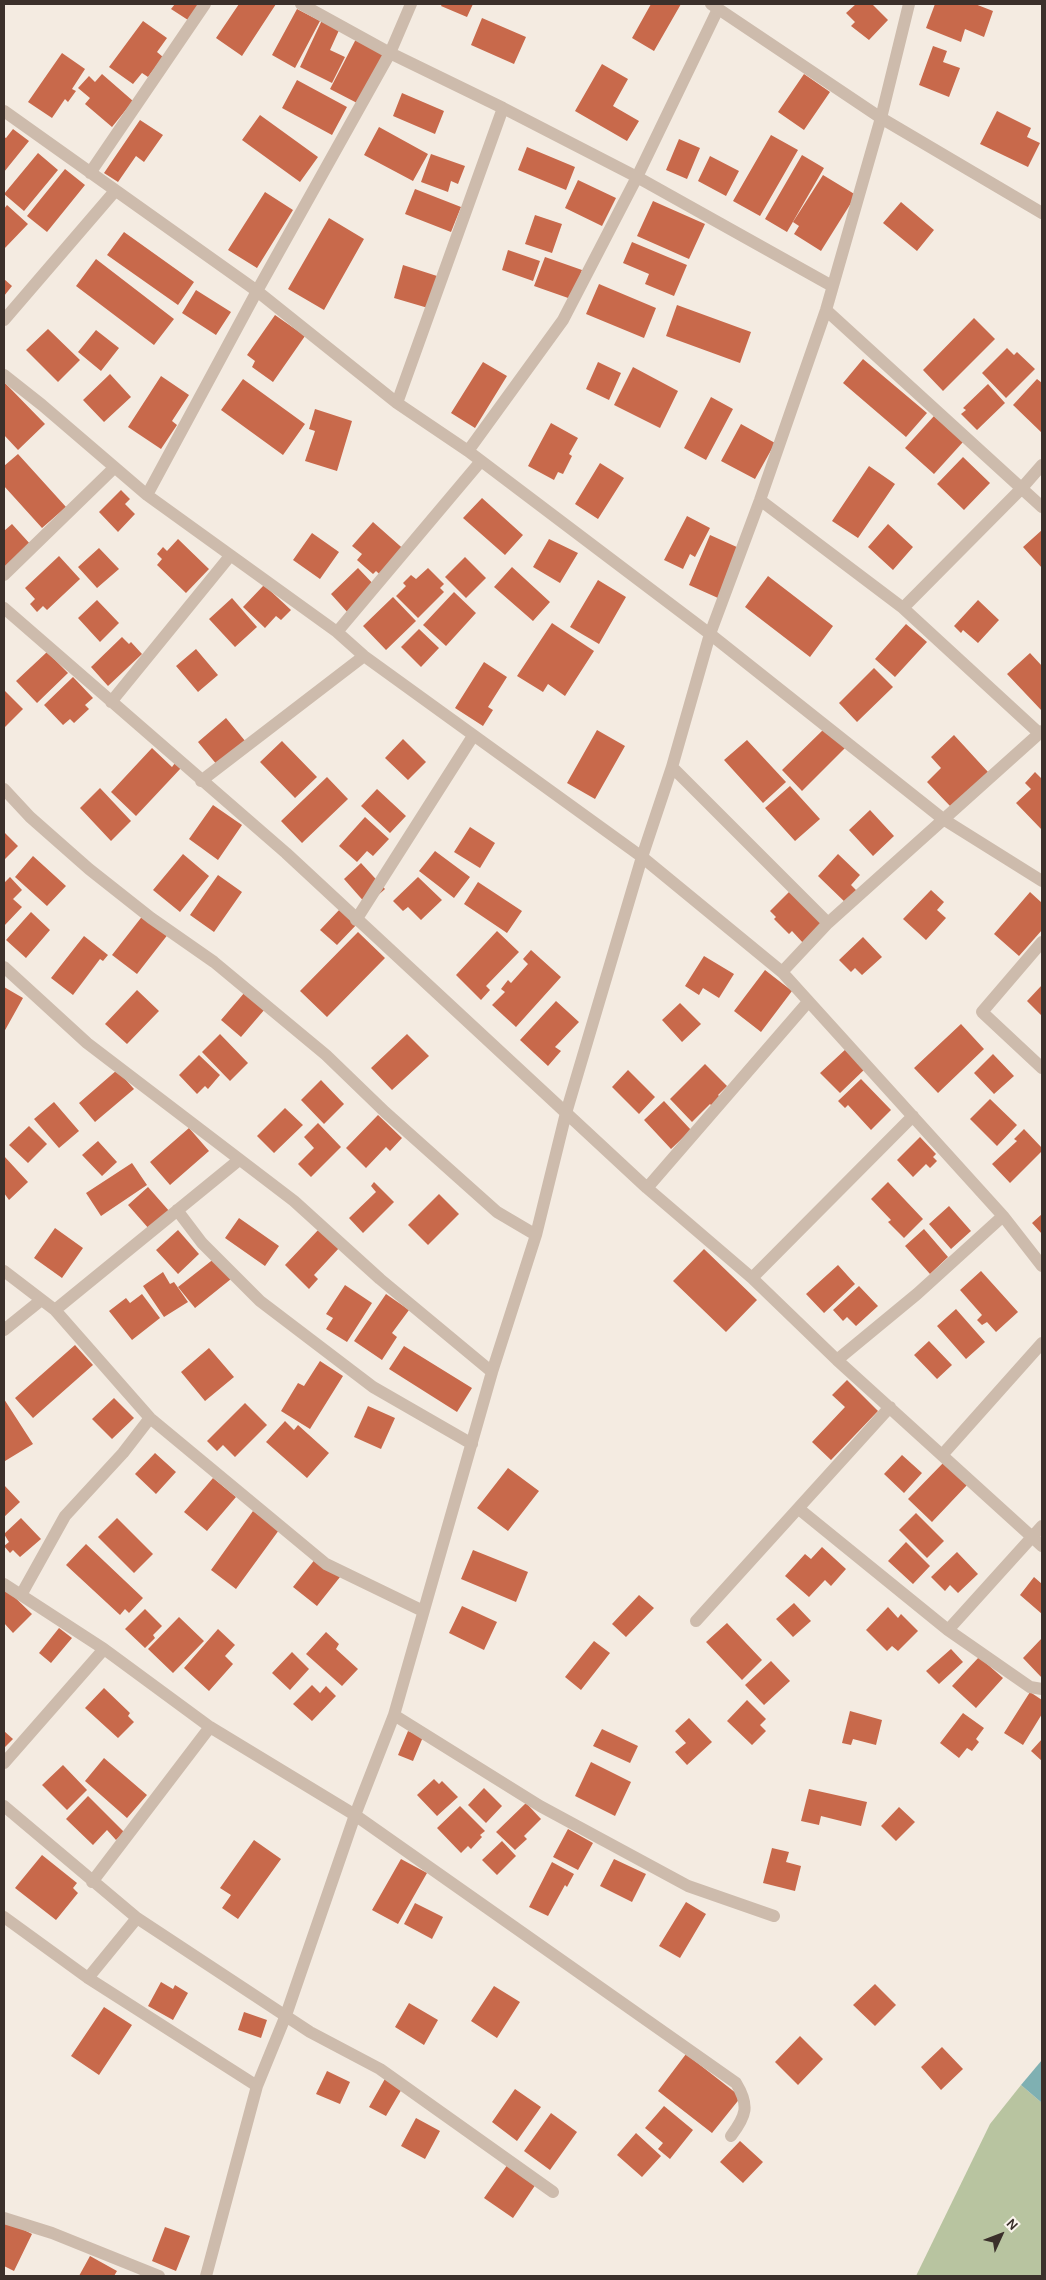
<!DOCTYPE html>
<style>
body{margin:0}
#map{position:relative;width:1046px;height:2280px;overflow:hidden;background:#f4ebe1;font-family:Karla,sans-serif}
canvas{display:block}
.frame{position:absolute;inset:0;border:5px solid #3b302b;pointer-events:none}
.north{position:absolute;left:976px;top:2210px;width:50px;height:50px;-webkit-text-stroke:4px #fbf5ee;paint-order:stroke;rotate:47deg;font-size:14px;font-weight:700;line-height:20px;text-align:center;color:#3b302b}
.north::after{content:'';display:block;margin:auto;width:18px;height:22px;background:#3b302b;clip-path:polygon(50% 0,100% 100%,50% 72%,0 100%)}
</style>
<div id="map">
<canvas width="1046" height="2280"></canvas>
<div class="frame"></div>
<div class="north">N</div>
</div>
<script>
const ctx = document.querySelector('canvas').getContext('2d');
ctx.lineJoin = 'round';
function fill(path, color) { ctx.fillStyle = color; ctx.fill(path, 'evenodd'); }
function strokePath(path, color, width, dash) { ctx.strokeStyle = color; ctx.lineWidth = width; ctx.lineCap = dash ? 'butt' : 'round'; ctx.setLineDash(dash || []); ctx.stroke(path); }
fill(new Path2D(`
 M1021 2085 1042 2103V2276H916L990 2124Z`), '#b8c4a0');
fill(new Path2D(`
 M1042 2060V2103L1021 2085Z`), '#7fb0b2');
fill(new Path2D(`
 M175 4H199L188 20 171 9Z
 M239 4H276L242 56 216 38Z
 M442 4H473L467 17 441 6Z
 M651 4H681L654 51 632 38Z
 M856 4H872L888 20 869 40 851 26 855 22 846 13Z
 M935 4H975L993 11 984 37 965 29 961 42 926 28Z
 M297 9 320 21 295 68 272 55Z
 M482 18 526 37 514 64 471 45Z
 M322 20 340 28 330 50 345 57 332 83 300 67Z
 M143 21 167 38 157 52 163 57 148 77 142 73 133 84 109 67Z
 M356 39 384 54 359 104 330 89Z
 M933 46 947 51 943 62 960 68 949 97 919 85Z
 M62 53 85 69 72 89 76 91 68 102 65 99 52 118 28 102Z
 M602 64 628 79 613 106 639 121 627 141 575 111Z
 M102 74 133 101 112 127 85 104 90 98 78 88 89 76 95 82Z
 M804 74 830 92 804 130 778 112Z
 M297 80 347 107 332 135 282 108Z
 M402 93 444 111 435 134 393 116Z
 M997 111 1031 128 1027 137 1040 143 1028 167 980 144Z
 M260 115 318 157 300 182 242 140Z
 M140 120 163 135 144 162 136 156 118 182 104 173Z
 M379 127 428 154 413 181 364 155Z
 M13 129 29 141 4 172V137L6 138Z
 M771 135 798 150 760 216 733 201Z
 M679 139 700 148 687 179 666 170Z
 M527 147 575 167 566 190 518 170Z
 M38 153 58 170 24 211 4 194Z
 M431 154 465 166 458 184 451 181 448 192 421 182Z
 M802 155 824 168 787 232 765 219Z
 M710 156 739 171 726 196 698 181Z
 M65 169 85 185 47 232 27 216Z
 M823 175 856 195 821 251 794 234 799 226 793 222Z
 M578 180 616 198 602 226 565 208Z
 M415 189 461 207 451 232 405 214Z
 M265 192 293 210 257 268 228 250Z
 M653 201 705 224 689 259 637 236Z
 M901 202 934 230 917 251 883 223Z
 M7 205 28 224 4 249V209Z
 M535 215 562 224 552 253 525 244Z
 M329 218 364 239 324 310 288 289Z
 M124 232 194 282 178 305 107 255Z
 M632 242 687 265 674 296 645 284 649 274 623 263Z
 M508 250 540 261 533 281 502 270Z
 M545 257 582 270 571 299 534 286Z
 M96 259 174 319 154 345 76 286Z
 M403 265 437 276 428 308 394 298Z
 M4 279 12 286 4 296Z
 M599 284 656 308 644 338 586 314Z
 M196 290 231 312 216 335 182 313Z
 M677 305 751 332 740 363 666 336Z
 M275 315 305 336 273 382 252 367 255 361 247 355Z
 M974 318 995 339 943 391 923 370Z
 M48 329 80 360 58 382 26 350Z
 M96 330 119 348 101 371 78 352Z
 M1007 348 1014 355 1017 352 1035 369 1006 398 982 373Z
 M863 359 927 413 906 437 843 383Z
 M483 362 507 376 475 428 451 413Z
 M598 362 621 373 609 400 586 389Z
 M633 367 678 391 660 428 614 405Z
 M110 374 131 397 104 422 83 400Z
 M161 376 189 395 172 421 177 425 161 449 128 427Z
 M243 379 305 424 283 455 221 410Z
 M1037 379 1042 383V433L1013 405Z
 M4 382 45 424 18 450 4 435Z
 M988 384 1005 403 977 430 961 414 966 410 963 408Z
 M711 397 733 409 706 460 684 448Z
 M315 409 352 421 337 471 305 461 315 431 309 429Z
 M934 416 963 442 934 474 905 448Z
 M551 423 578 438 569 454 572 456 563 474 558 472 554 480 528 466Z
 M741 424 775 443 755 479 721 461Z
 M18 454 66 507 42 528 4 486V466Z
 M963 457 990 483 964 510 937 484Z
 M600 463 624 478 598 519 575 504Z
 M869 466 895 484 858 538 832 521Z
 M121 490 130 499 125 504 135 514 118 532 99 512Z
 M482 498 523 535 505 555 463 518Z
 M687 516 710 528 695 557 690 554 683 569 664 560Z
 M373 522 408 553 385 579 376 571 373 574 357 560 362 554 352 546Z
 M12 524 31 545 4 570V531Z
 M888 524 913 547 893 570 868 547Z
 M1042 530V568L1023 547Z
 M312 533 339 552 320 579 293 560Z
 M710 535 739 548 718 598 689 585Z
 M178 539 209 569 186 593 157 565 162 559 157 554 163 547 167 551Z
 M549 539 578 553 560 583 533 567Z
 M99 548 119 569 97 588 78 567Z
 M59 556 80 579 47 610 43 606 37 612 30 604 35 599 25 588Z
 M465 557 486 578 466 598 445 577Z
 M512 567 550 602 533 621 494 587Z
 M358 568 377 588 349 614 331 594Z
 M428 568 444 584 440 588 444 592 418 618 396 596 406 586 403 583 411 575 416 579Z
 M768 576 833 626 810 657 745 607Z
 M598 580 626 597 599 644 570 627Z
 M264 585 291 610 281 620 276 616 265 628 243 607Z
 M454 592 476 613 446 646 423 625Z
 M393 597 416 621 386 650 363 626Z
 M232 598 257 627 235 647 209 619Z
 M97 600 119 623 100 642 78 618Z
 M978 600 999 620 978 643 963 630 961 633 954 626Z
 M552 623 594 651 565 696 548 684 543 692 517 676Z
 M906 624 927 642 895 677 875 659Z
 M419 629 439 648 421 667 401 647Z
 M122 637 129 644 131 642 142 654 108 686 91 667Z
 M196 649 218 675 198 692 176 666Z
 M47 652 68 673 37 703 16 681Z
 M1030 653 1042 666V711L1007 674Z
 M484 662 507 677 488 707 493 710 483 726 455 708Z
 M874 668 893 687 857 722 839 703Z
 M73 677 93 698 85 705 89 709 74 723 70 719 63 725 44 705Z
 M4 690 23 709 4 728Z
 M226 718 246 742 218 766 198 742Z
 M825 728 845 748 802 791 782 770Z
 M597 730 625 746 595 799 567 783Z
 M954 735 988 772 951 807 927 782 941 768 931 757Z
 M403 739 426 762 408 780 385 758Z
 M747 740 786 782 763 803 724 760Z
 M282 741 317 777 295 798 260 762Z
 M152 748 172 767 175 763 181 768 136 816 111 792Z
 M1035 772 1042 779V830L1016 803 1031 789 1025 783Z
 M327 777 348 799 302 843 281 821Z
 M790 786 820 819 795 841 765 808Z
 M100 788 131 821 111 841 80 808Z
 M377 789 406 816 390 833 361 806Z
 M213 805 242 825 218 860 189 839Z
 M870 810 894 836 873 856 849 830Z
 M365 817 389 839 373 856 367 851 357 862 339 846Z
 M470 827 495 843 480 868 454 852Z
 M4 832 18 846 4 860Z
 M435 851 470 877 454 898 419 871Z
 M183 854 209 876 180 912 153 890Z
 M838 854 860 875 851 885 858 892 847 904 818 876Z
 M33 856 66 886 47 906 15 877Z
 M361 863 385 889 367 905 344 879Z
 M218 875 242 892 214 932 190 915Z
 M10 877 22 890 13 899 22 907 4 926V883Z
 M418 877 442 900 421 920 408 907 403 911 393 901Z
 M478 882 522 911 507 933 464 904Z
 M791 890 824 924 804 944 792 931 789 934 774 919 776 917 770 911Z
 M931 890 944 902 937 910 946 918 926 940 903 919Z
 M1030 892 1042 903V930L1019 956 994 934Z
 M341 908 358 923 337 945 320 930Z
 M31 912 50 930 26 958 6 940Z
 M144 914 169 933 137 974 112 955Z
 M497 931 519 952 486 986 490 990 481 1000 456 975Z
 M358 932 385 958 327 1017 300 991Z
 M84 936 108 955 103 961 100 959 73 995 51 978Z
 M863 937 882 957 862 975 855 968 851 972 839 960Z
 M531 950 561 977 516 1027 492 1005 505 992 501 989 508 980 511 983 528 964 523 959Z
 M704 956 734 974 719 998 703 988 699 995 685 986Z
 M765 970 792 991 761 1032 734 1011Z
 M1042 985V1016L1027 1001Z
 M4 987 23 998 4 1032Z
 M137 990 159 1011 127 1044 105 1024Z
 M245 992 265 1009 241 1037 221 1020Z
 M556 1001 579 1022 555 1047 561 1051 548 1066 520 1040Z
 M680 1003 701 1024 682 1042 662 1020Z
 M961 1024 984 1049 938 1093 914 1068Z
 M220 1034 248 1063 230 1081 202 1052Z
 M407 1034 429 1056 392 1090 371 1068Z
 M847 1048 867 1067 840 1093 820 1073Z
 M993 1054 1014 1076 994 1094 974 1073Z
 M199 1055 220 1075 208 1089 205 1086 197 1094 179 1075Z
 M705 1064 727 1086 718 1095 722 1099 713 1107 710 1104 692 1122 670 1099Z
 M117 1070 134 1089 95 1122 79 1103Z
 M628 1070 655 1097 639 1114 612 1087Z
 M861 1079 891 1110 871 1130 848 1105 845 1108 838 1101Z
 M321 1080 344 1104 324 1124 301 1100Z
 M990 1099 1017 1125 997 1146 970 1119Z
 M664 1101 691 1130 671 1149 644 1120Z
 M54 1102 79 1131 59 1148 34 1119Z
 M285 1108 303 1125 274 1153 257 1136Z
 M378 1115 402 1138 390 1151 386 1147 366 1168 346 1148Z
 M318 1123 341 1147 311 1177 298 1164 314 1148 304 1137Z
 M29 1126 47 1144 28 1163 9 1145Z
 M189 1128 209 1151 170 1185 150 1162Z
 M1024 1129 1042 1148V1151L1010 1183 992 1164 1017 1141 1014 1139Z
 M920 1137 936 1154 933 1157 937 1161 930 1168 926 1164 913 1177 897 1160Z
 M98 1141 117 1162 102 1176 82 1155Z
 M4 1156 28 1182 9 1200 4 1193Z
 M132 1163 147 1185 101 1216 86 1193Z
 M374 1182 394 1202 363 1233 349 1218 376 1192 371 1186Z
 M888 1182 923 1219 904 1238 888 1222 891 1220 871 1199Z
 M148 1187 170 1212 150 1230 128 1205Z
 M439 1194 459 1214 428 1245 408 1225Z
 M949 1206 971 1231 951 1249 929 1224Z
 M1042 1214V1234L1032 1223Z
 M239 1218 279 1246 265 1266 225 1238Z
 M55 1228 83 1248 62 1278 34 1258Z
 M320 1228 340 1247 314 1275 318 1279 309 1289 285 1265Z
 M924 1229 948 1257 930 1274 905 1246Z
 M178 1230 199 1254 178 1274 156 1250Z
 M704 1249 757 1300 726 1332 673 1281Z
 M215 1258 231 1279 195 1308 178 1287Z
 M838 1265 855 1284 824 1313 806 1294Z
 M981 1271 1018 1312 996 1332 987 1322 982 1325 977 1320 982 1315 960 1290Z
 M163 1272 170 1284 174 1282 188 1302 164 1317 143 1286Z
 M345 1285 372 1303 347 1342 326 1329 333 1318 326 1314Z
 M859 1286 878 1306 856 1326 847 1317 843 1321 833 1310Z
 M142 1294 160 1318 132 1340 109 1311 126 1298 130 1303Z
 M386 1294 409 1310 392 1333 397 1337 382 1360 354 1341Z
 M956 1309 985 1342 966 1359 937 1326Z
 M929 1341 952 1365 937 1379 914 1355Z
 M75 1345 93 1365 33 1418 15 1398Z
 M404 1346 472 1388 457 1412 389 1369Z
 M209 1348 234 1377 205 1401 181 1372Z
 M320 1361 343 1376 310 1429 281 1411 298 1383 304 1386Z
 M847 1380 878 1411 831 1460 812 1442 845 1407 832 1395Z
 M114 1398 134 1418 112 1439 92 1419Z
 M4 1399 33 1444 5 1461 4 1459Z
 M245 1403 267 1425 235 1457 223 1445 217 1451 207 1441Z
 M368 1406 395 1418 381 1449 354 1437Z
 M285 1421 294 1430 298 1425 329 1453 307 1478 266 1442Z
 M155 1453 176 1472 156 1494 135 1474Z
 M902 1455 922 1473 904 1493 884 1474Z
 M945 1461 968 1484 932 1522 908 1499Z
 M508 1468 539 1491 508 1531 477 1508Z
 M213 1478 236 1497 207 1531 184 1512Z
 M4 1485 20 1502 4 1517Z
 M253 1511 279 1530 236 1589 211 1570Z
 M916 1513 944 1541 927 1558 899 1530Z
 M21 1518 41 1539 20 1557 13 1550 10 1553 4 1546 9 1542 4 1534Z
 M117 1518 153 1554 134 1573 98 1537Z
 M906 1542 930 1566 913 1584 888 1561Z
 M86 1544 143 1598 129 1613 125 1609 120 1615 66 1565Z
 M822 1547 846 1569 831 1586 825 1580 809 1597 785 1576 805 1554 811 1559Z
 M473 1550 528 1572 516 1602 461 1579Z
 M957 1552 978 1574 958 1593 950 1585 945 1591 931 1577Z
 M316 1558 340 1577 317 1606 293 1587Z
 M1034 1577 1042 1584V1614L1020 1595Z
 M4 1587 32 1614 13 1633 4 1623Z
 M639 1595 654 1608 626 1637 612 1624Z
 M794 1603 811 1621 793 1637 776 1619Z
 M462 1606 497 1622 484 1650 449 1633Z
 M888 1607 898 1618 901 1614 918 1631 898 1651 892 1646 887 1651 866 1630Z
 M145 1609 162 1626 153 1635 155 1638 145 1648 125 1629Z
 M179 1617 204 1641 173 1673 148 1649Z
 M727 1623 762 1660 742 1680 706 1642Z
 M59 1628 72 1638 51 1663 39 1653Z
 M218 1629 235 1645 225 1656 233 1664 209 1691 184 1668Z
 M326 1632 339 1644 336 1649 358 1669 342 1686 306 1654Z
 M1042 1638V1678L1023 1658Z
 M594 1641 610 1653 581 1690 565 1677Z
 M951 1649 963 1662 939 1684 926 1671Z
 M292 1652 309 1669 290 1690 272 1673Z
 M979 1657 1003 1678 976 1708 952 1686Z
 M771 1661 790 1681 764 1705 745 1685Z
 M312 1685 320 1693 326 1686 336 1696 312 1721 293 1704Z
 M104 1688 130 1713 128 1716 134 1722 118 1738 85 1708Z
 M1030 1692 1042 1700V1714L1023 1745 1004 1733Z
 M747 1700 766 1719 760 1725 766 1731 752 1745 727 1721Z
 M850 1711 882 1720 876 1745 853 1739 851 1745 842 1743Z
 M963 1713 984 1728 976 1739 979 1742 972 1751 967 1748 959 1758 940 1743Z
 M689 1718 712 1742 687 1765 675 1752 686 1743 675 1731Z
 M602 1729 638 1746 630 1763 593 1746Z
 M4 1731 13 1739 4 1748Z
 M408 1731 423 1737 413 1761 398 1755Z
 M1042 1739V1761L1031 1751Z
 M104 1758 147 1795 127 1818 85 1781Z
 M591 1762 631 1782 615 1816 575 1796Z
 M63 1765 87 1790 67 1810 42 1785Z
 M434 1779 439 1784 442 1781 458 1797 437 1816 417 1795Z
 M484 1788 502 1806 486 1823 468 1805Z
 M809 1789 867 1802 861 1826 821 1816 819 1825 801 1821Z
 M88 1796 124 1832 116 1840 107 1830 93 1845 66 1819Z
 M526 1803 541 1819 524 1836 527 1839 515 1850 496 1832Z
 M460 1806 485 1831 480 1835 482 1837 471 1849 468 1846 461 1853 437 1828Z
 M899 1807 915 1822 896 1841 881 1826Z
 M568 1829 593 1843 578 1870 553 1857Z
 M254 1840 281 1859 238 1919 222 1908 231 1895 220 1888Z
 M502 1841 516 1856 497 1875 482 1860Z
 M772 1848 789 1852 786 1862 801 1866 795 1891 763 1883Z
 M42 1855 77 1883 73 1888 78 1893 56 1920 15 1888Z
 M401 1859 427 1873 398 1924 372 1910Z
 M614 1859 646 1874 632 1902 600 1886Z
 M552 1862 574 1874 567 1887 565 1885 548 1916 529 1907Z
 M686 1902 706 1914 680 1958 659 1946Z
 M415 1903 443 1917 432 1939 404 1924Z
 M161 1982 173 1989 175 1985 188 1993 173 2020 148 2006Z
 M875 1984 896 2005 875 2026 853 2005Z
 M494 1986 520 2002 497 2038 471 2021Z
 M409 2003 438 2020 424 2045 395 2027Z
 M104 2007 132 2025 99 2075 71 2056Z
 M244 2012 267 2020 261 2038 238 2030Z
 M800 2036 823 2059 798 2085 775 2062Z
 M942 2047 963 2069 941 2090 921 2067Z
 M686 2054 741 2097 712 2133 658 2091Z
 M327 2071 350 2082 340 2104 316 2094Z
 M386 2077 403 2087 386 2116 369 2107Z
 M515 2089 541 2107 517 2141 492 2122Z
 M664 2106 693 2130 670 2159 658 2149 663 2143 645 2128Z
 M551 2113 577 2132 550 2170 524 2151Z
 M416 2118 440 2131 425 2159 401 2146Z
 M636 2133 661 2156 642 2177 617 2155Z
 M740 2141 763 2162 743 2183 720 2162Z
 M508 2164 536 2184 513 2218 484 2198Z
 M6 2221 32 2234 14 2271 4 2266V2225Z
 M165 2227 190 2236 176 2271 152 2261Z
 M90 2256 117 2271 114 2276H79Z`), '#c8694b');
strokePath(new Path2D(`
 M301 4 390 53 503 108 637 177 832 286
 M4 111 257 291 397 403 468 451 710 634 943 819 1042 881
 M90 173 205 4
 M826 310 1042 507
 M4 320 115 191
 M4 375 42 405 147 495 337 632 364 656 642 857 782 972 1003 1216 1042 1266
 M397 403 503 108
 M468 451 563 320 637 177 718 9
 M147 495 257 291 390 53 411 4
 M760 500 903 608 1040 734
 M4 575 114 468
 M4 608 286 853 647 1188 752 1278 837 1360 1042 1546
 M903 608 1021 489 1042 465
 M337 632 481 461
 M111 702 230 556
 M672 767 828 923
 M201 781 364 656
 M4 789 30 817 89 869 151 918 214 962 326 1055 385 1112 497 1212 536 1235
 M356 920 473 736
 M1042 942 982 1012 1042 1068
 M4 967 87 1043 294 1201 380 1279 492 1372
 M782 972 828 923 1042 731
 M647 1188 808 1002
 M177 1210 202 1243 260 1301 373 1387 472 1444
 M4 1271 55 1310 150 1418 326 1564 423 1611
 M752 1278 913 1116
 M55 1310 239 1160
 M4 1330 40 1301
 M837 1360 917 1294 1003 1216
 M943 1454 1042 1343
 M799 1509 948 1630 1030 1687 1042 1689
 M4 1584 104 1649 210 1727 355 1815 736 2083C750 2106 746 2116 731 2136
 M21 1595 65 1516 123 1453 150 1418
 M696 1621 890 1407
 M948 1630 1042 1526
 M394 1715 540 1806 688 1886 774 1916
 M4 1763 104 1649
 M4 1806 137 1918 310 2032 380 2069 553 2192
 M92 1882 210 1727
 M4 1917 88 1978 257 2086
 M88 1978 137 1918
 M4 2218 52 2233 159 2276
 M206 2276 257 2086 286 2015 355 1815 394 1715 492 1372 536 1235 566 1113 642 857 672 767 710 634 760 500 826 310 881 118 1042 213`), '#cdbbac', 12);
strokePath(new Path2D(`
 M711 4 881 118 909 4`), '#cdbbac', 12);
</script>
